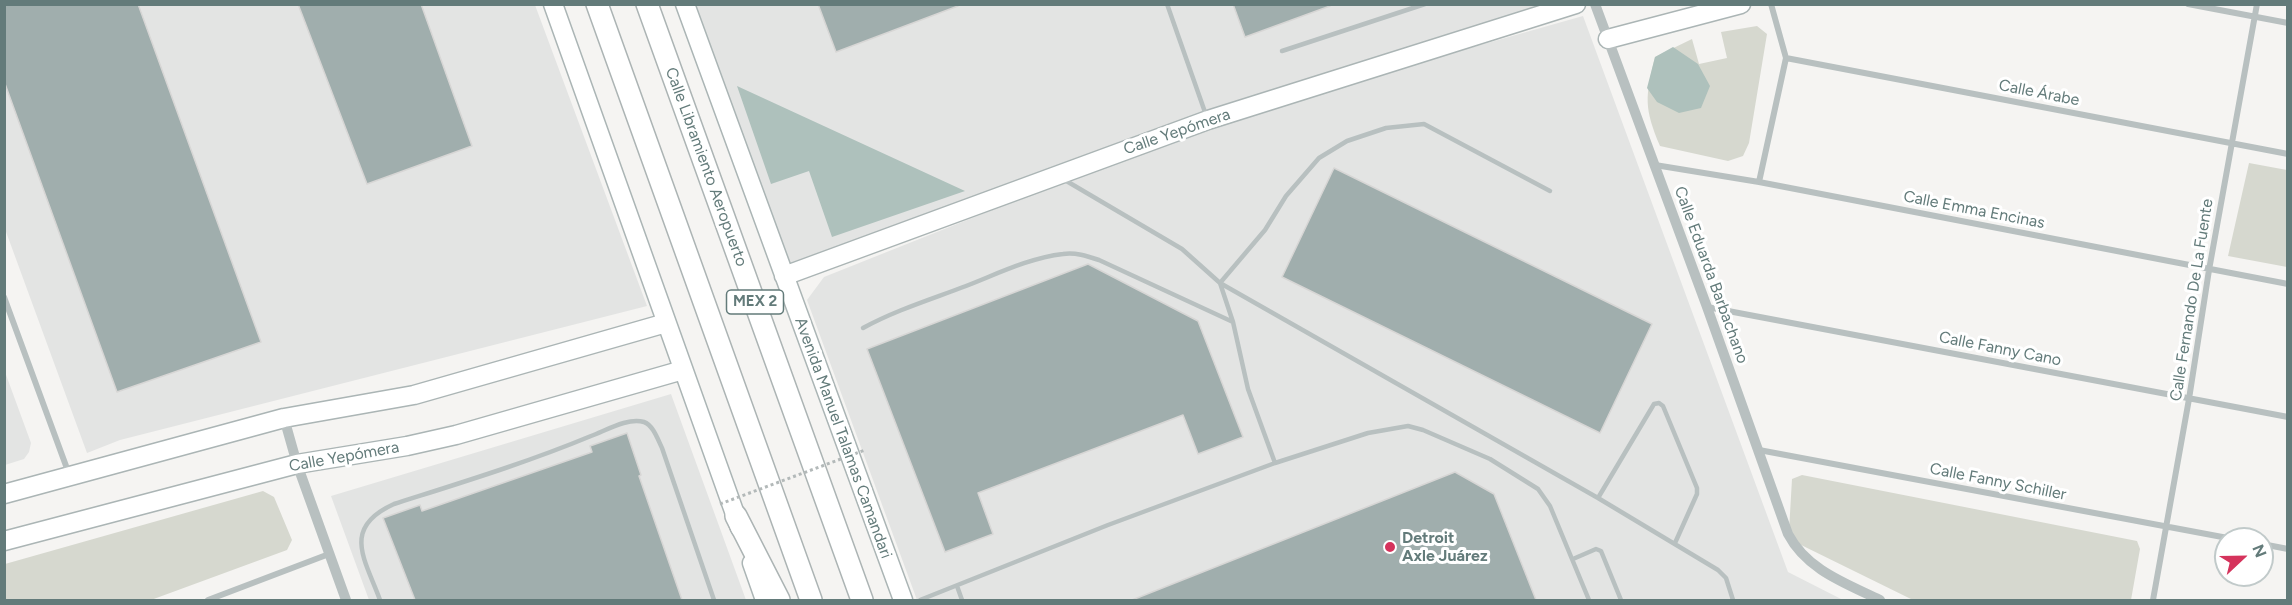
<!DOCTYPE html>
<meta charset="utf-8">
<style>
body{margin:0}
#map{position:relative;width:2292px;height:605px;overflow:hidden;background:#f5f4f2;font-family:Figtree,sans-serif}
canvas{display:block}
.frame{position:absolute;inset:0;border:6px solid #637b7a;pointer-events:none}
.north{position:absolute;left:2214px;top:527px;width:60px;height:60px;box-sizing:border-box;background:#fff;border:2px solid #c1caca;border-radius:50%;rotate:68deg;font-size:16px;font-weight:700;line-height:24px;text-align:center;color:#637b7a}
.north::after{content:'';display:block;margin:auto;width:21px;height:27px;background:#d5335c;clip-path:polygon(50% 0,100% 100%,50% 72%,0 100%)}
</style>
<div id="map">
<canvas width="2292" height="605"></canvas>
<div class="frame"></div>
<div class="north">N</div>
</div>
<script>
const ctx = document.querySelector('canvas').getContext('2d');
ctx.lineJoin = 'round';
function fill(path, color) { ctx.fillStyle = color; ctx.fill(path, 'evenodd'); }
function strokePath(path, color, width, dash) { ctx.strokeStyle = color; ctx.lineWidth = width; ctx.lineCap = dash ? 'butt' : 'round'; ctx.setLineDash(dash || []); ctx.stroke(path); }
function drawText(font, color, halo, rows, align = 'center') {
  ctx.font = font + ' Figtree,sans-serif'; ctx.lineWidth = 6; ctx.setLineDash([]); ctx.textBaseline = 'middle'; ctx.strokeStyle = halo; ctx.fillStyle = color; for (const [text, x, y, turn = 0] of rows) {
    ctx.save(); ctx.translate(x, y); ctx.rotate((+turn || 0) * Math.PI / 180); ctx.textAlign = isNaN(turn) ? turn : align; if (halo) ctx.strokeText(text, 0, 0); ctx.fillText(text, 0, 0); ctx.restore();
  }
}
fill(new Path2D(`
 M5 5H535L647 306 120 440 87 453 5 229Z
 M694 5H1557L1261 107 1583 16 1788 572 1843 600H917L807 300 824 277 1168 140 789 269Z
 M5 372 31 443 29 452 24 459 5 465Z
 M671 394 746 600H369L331 496Z`), '#e3e4e3');
fill(new Path2D(`
 M1757 26 1767 34 1749 143 1743 156 1728 161 1660 146C1644 108 1645 97 1655 57L1692 39 1699 64 1727 58 1721 32Z
 M2249 163 2287 170V267L2228 256Z
 M1802 475 2137 541 2140 549 2131 600H1913L1795 542 1789 531 1792 479Z
 M263 491 274 497 292 540 287 550 151 600H5V564Z`), '#d6d8cf');
fill(new Path2D(`
 M1673 47 1698 64 1710 86 1701 108 1679 113 1657 102 1647 88 1655 57Z
 M737 86 965 191 832 237 809 171 771 184Z`), '#aec1bc');
const building = new Path2D(`
 M4 4H138L261 342 117 392 4 81Z
 M298 4H421L472 146 367 184Z
 M818 4H958V6L836 52Z
 M1233 4H1330V6L1245 37Z
 M1334 168 1652 324 1600 433 1282 277Z
 M1088 264 1198 321 1243 437 1198 454 1183 415 978 493 993 534 945 552 867 349Z
 M627 433 641 475 639 476 682 600H415L383 518 420 505 422 511 592 452 590 446Z
 M1455 472 1494 494 1536 600H1132Z`);
fill(building, '#a0aead');
strokePath(building, '#d7d6d5', 1.5);
const secondary = new Path2D(`
 M553 4 740 528
 M685 4 903 600
 M1608 39 1741 4
 M784 276 1208 120 1576 4
 M4 494 284 418 414 395 666 323
 M4 541 297 464 407 446 456 435 683 370
 M752 563 765 600`);
const trunk = new Path2D(`
 M597 4 811 600
 M647 4 862 600
 M736 516 779 600`);
strokePath(secondary, '#abb5b5', 21);
strokePath(trunk, '#acb4b4', 24);
strokePath(new Path2D(`
 M1167 4 1206 115
 M1282 51 1425 4
 M1063 179 1182 249 1220 283 1233 322 1248 389 1275 463
 M1550 191 1424 124 1386 128 1347 141 1319 158 1286 196 1265 230 1220 283 1598 498 1718 570 1726 578 1733 600
 M863 328C896 310 932 299 966 286 997 274 1029 258 1063 254 1075 252 1087 256 1099 260L1233 322
 M1598 498 1654 404 1659 403 1663 406 1697 488V494L1675 543
 M1573 559 1596 549 1601 551 1621 600
 M957 586 962 600
 M380 600C365 559 341 528 394 504 460 483 526 463 591 436 605 431 628 417 644 422 653 425 658 440 662 448L714 600
 M920 600 1108 525 1275 463 1368 433 1408 426 1423 430 1490 459 1538 489 1550 506 1589 600`), '#b8c0c0', 4.5);
strokePath(new Path2D(`
 M2188 4 2288 23
 M1786 58 2288 154
 M1655 165 1759 182 2288 284
 M1759 182 1786 58 1771 4
 M4 297 69 474
 M1707 307 2288 417
 M1759 450 2233 539
 M2262 544 2288 549
 M208 600 329 554
 M2153 600 2189 399 2209 270 2257 4`), '#b8c0c0', 6);
strokePath(new Path2D(`
 M1595 4 1707 307 1788 534C1807 570 1845 583 1880 600
 M284 418 297 464 346 600`), '#b8c0c0', 10);
strokePath(secondary, '#fff', 18);
strokePath(trunk, '#fff', 21);
strokePath(new Path2D(`
 M720 504 865 450`), '#b3b9b9', 3, [3, 3]);
for (const [x, y, r, color] of [
 [1390,547,6,"#d5335c"]
]) { const dot = new Path2D(); dot.arc(x, y, r, 0, 2 * Math.PI); ctx.fillStyle = color; ctx.fill(dot); strokePath(dot, '#fff', 2); }
for (const [x, y, w] of [
 [755,302,57]
]) { const box = new Path2D(); box.roundRect(x - w / 2, y - 12, w, 24, 4.5); ctx.fillStyle = '#fff'; ctx.fill(box); strokePath(box, '#637b7a', 1.5); }
drawText('bold 15px', '#637b7a', null, [
 ["MEX 2",755,302]
]);
drawText('16px', '#637b7a', '#fff', [
 ["Calle Árabe",2039,93,11],
 ["Calle Yepómera",1177,132,-19],
 ["Calle Libramiento Aeropuerto",706,167,70],
 ["Calle Emma Encinas",1974,210,11],
 ["Calle Eduarda Barbachano",1711,275,70],
 ["Calle Fernando De La Fuente",2192,300,-81],
 ["Calle Fanny Cano",2000,349,11],
 ["Avenida Manuel Talamas Camandari",843,438,70],
 ["Calle Yepómera",344,457,-10],
 ["Calle Fanny Schiller",1998,482,11]
]);
drawText('bold 16px', '#637b7a', '#fff', [
 ["Detroit",1402,538],
 ["Axle Juárez",1402,556]
], 'left');
</script>
